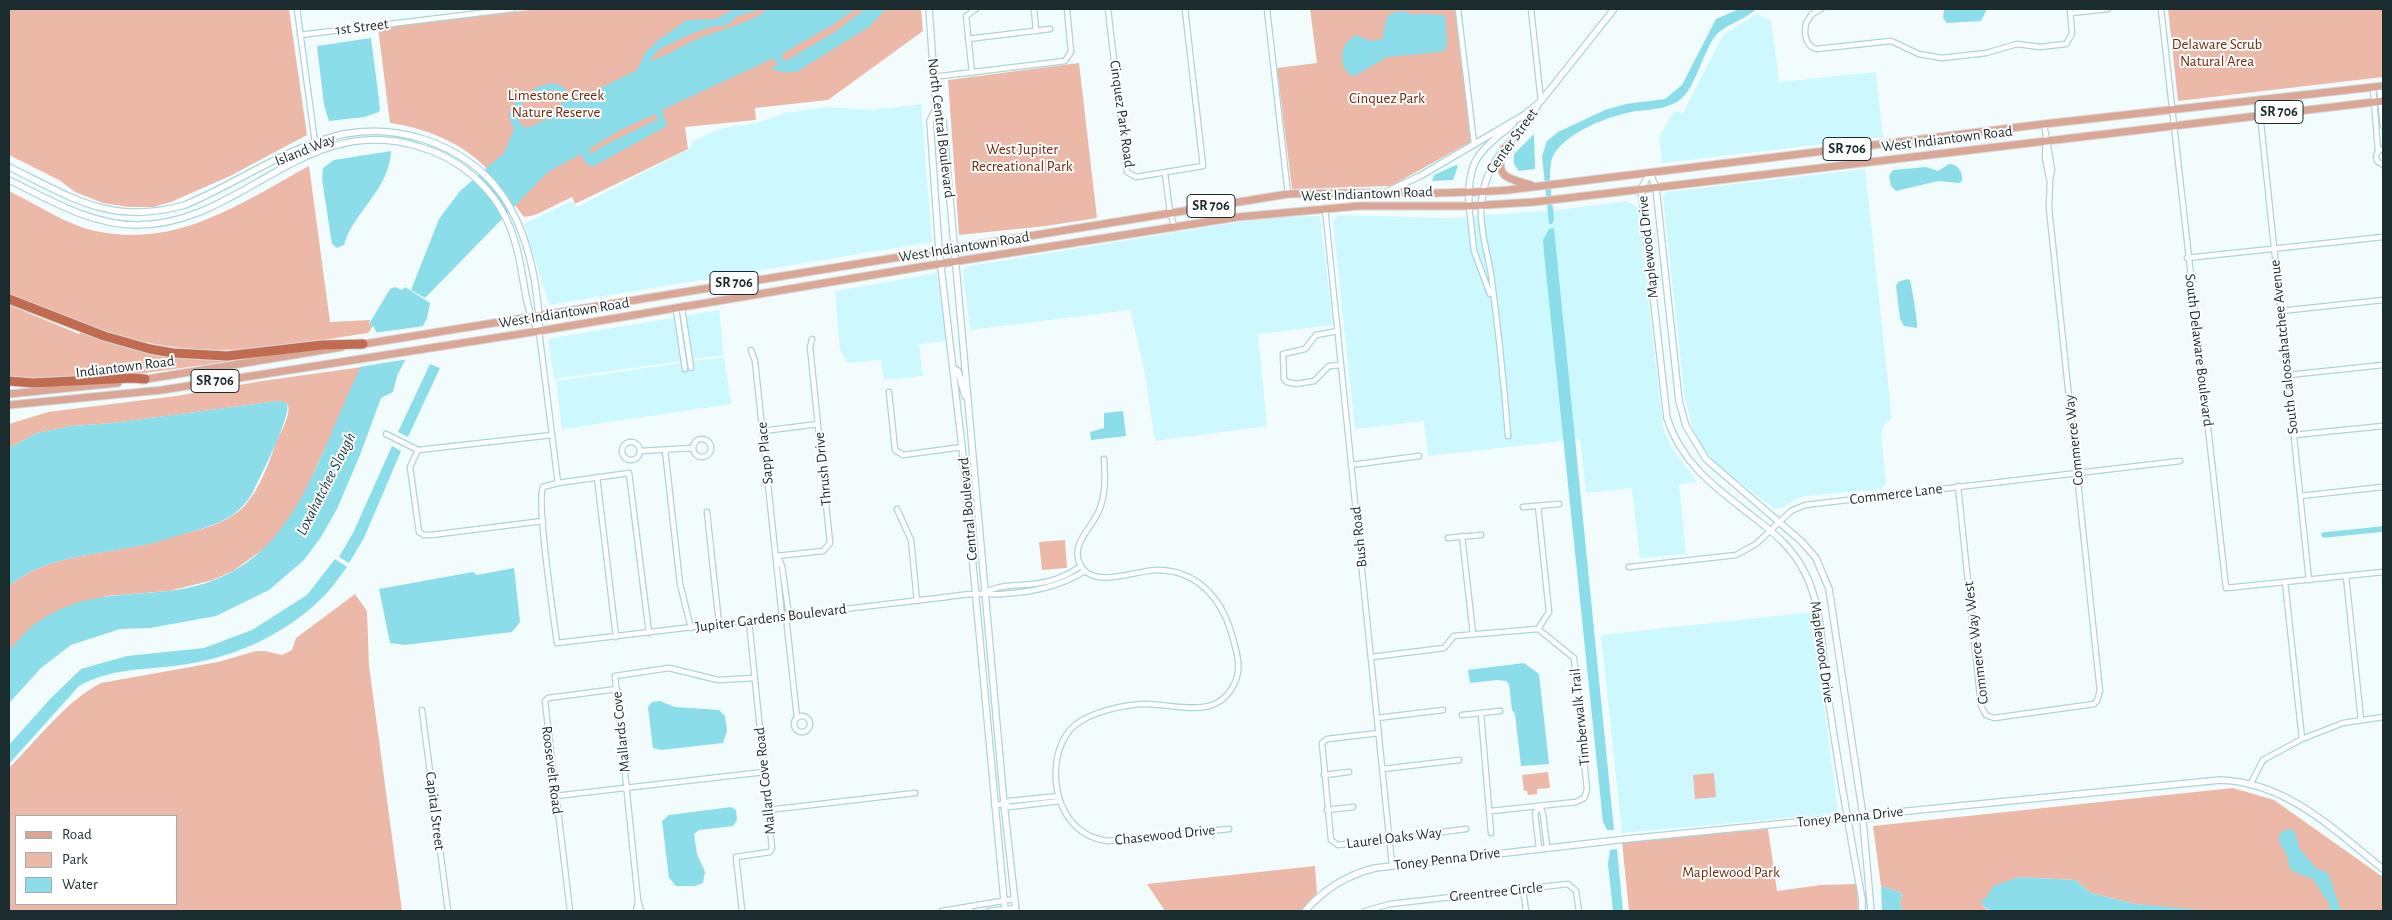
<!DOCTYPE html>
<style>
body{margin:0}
#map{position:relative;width:2392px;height:920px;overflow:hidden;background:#f3fcfd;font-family:"Alegreya Sans",sans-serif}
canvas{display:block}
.frame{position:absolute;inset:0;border:10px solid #1b2c2f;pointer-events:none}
.legend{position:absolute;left:15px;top:815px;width:162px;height:90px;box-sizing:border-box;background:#fff;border:1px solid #a4abac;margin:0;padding:6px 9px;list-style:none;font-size:15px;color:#1b2c2f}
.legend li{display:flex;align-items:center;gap:10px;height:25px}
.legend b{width:25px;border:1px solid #a4abac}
</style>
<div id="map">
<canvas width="2392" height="920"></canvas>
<div class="frame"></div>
<ul class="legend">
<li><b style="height:6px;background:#daa796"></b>Road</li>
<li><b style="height:14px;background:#ecb9a8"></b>Park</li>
<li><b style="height:14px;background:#8adde9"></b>Water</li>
</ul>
</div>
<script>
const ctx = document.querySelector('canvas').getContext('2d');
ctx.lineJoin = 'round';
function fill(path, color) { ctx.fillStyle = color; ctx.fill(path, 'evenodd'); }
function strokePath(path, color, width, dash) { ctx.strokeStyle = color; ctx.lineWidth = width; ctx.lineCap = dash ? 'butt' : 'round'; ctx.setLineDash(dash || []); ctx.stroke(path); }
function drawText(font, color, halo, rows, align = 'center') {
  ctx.font = font + ' "Alegreya Sans",sans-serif'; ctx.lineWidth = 4; ctx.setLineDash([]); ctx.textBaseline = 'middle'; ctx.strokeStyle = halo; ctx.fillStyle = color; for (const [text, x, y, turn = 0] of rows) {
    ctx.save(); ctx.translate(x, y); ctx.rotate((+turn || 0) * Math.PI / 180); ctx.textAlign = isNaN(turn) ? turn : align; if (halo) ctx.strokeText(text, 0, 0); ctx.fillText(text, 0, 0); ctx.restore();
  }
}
fill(new Path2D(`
 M1757 14 1771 20 1779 82 1876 72 1883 137 1662 163 1659 137 1674 111 1683 113 1723 35Z
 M921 104 932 242 549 305 524 224 571 201 577 207 691 148V142L719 129 760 122 785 113 825 107 872 110Z
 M1865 169 1892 419 1886 422 1881 433 1886 483 1881 489 1806 496 1796 499 1782 508 1774 509 1716 463 1702 447 1692 426 1685 399 1663 197 1667 192Z
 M1628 201 1638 208 1663 428 1672 448 1697 482 1679 484 1686 554 1640 558 1632 488 1586 493 1580 439 1428 456 1424 421 1355 429 1333 222 1338 215 1448 218 1557 210Z
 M1320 216 1333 325 1258 334 1267 426 1155 441 1145 373 1130 310 970 330 963 270 969 266 1271 217Z
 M937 273 946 341 919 344 923 376 884 380 881 360 848 363 840 350 835 291Z
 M719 310 724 355 554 379 548 339Z
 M724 357 731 404 562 429 556 381Z
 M1812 612 1838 813 1622 833 1601 635Z`), '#cdf8fe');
fill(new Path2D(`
 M9 9H289L307 135 230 176 171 202 153 207H128L103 203 75 192 59 180 9 155Z
 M538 9H921L923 31 828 100 755 108 756 120 685 127 688 149 575 204 572 197 535 215 524 217C511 201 499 180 483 165 460 142 422 127 390 123L378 28Z
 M1310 9H1456L1472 141 1391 186 1292 189 1277 68 1317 63Z
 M2168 9H2383V77L2178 101Z
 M1079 63 1097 218 1046 226 959 235 948 80Z
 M309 166 330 322 370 320 369 324 373 326 368 333C302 343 234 357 167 346 112 338 60 314 9 294V191C32 202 60 220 84 228 170 253 236 206 309 166Z
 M9 305 79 334 81 332C130 350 177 359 230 360L225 362 138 374 26 380 9 378Z
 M362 367 301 501 290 519 265 548 233 571 213 580 169 591 107 596 38 622 9 651V586C45 556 94 555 138 546 153 544 167 538 182 534 204 529 231 522 246 504 259 489 269 464 275 445 279 434 293 414 287 403L278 401 113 423 72 426 37 433 9 448V424L48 412 176 396 262 381Z
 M1065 540 1067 568 1042 570 1039 542Z
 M355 594 367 611 369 666 402 911H9V768C36 741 67 700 101 683L218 662 256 651H265L282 655 292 650 296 638ZM16 816H176V904H16Z
 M1548 772 1550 788 1537 789V794L1528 795 1527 791H1524L1522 775Z
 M1714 773 1716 797 1695 799 1693 775Z
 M2233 788 2274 800 2383 877V911L2187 910 2135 904 2091 893 2075 880 2019 877 2001 884 1987 897 1983 906 1987 910 1985 911H1903L1900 904 1902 893 1881 886 1873 826Z
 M1768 829 1777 891 1821 885 1857 884 1858 911H1629L1622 842Z
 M1315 866 1317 893 1301 911H1165L1147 884Z`), '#ecb9a8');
fill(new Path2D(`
 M734 9H762L737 16 727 25 710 27 691 34 660 49 650 60H655C669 54 683 45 697 39 720 30 743 25 765 12L763 9H855L834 24 782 54 783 60 786 61 835 32 865 9H886L869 27 798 71C789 73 779 73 771 68L777 65 774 58 662 110 667 126 592 167 585 162 581 154 548 172 425 298 411 290 439 219 460 191 504 153 514 129C505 110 510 115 517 98L529 97 536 87 553 83 562 86 570 94 584 96 637 70 646 51 652 47 657 41 687 20 716 19ZM549 90 558 91 564 95C565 109 538 126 525 128L519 122 517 112 522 104ZM655 114 658 119 603 146 591 154 589 149 620 130Z
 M1739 9H1756C1745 20 1729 23 1718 33 1706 44 1696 84 1684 96 1672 109 1653 109 1638 111 1612 114 1556 135 1551 163 1548 181 1553 202 1554 220L1552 224H1549L1542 156 1547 141 1558 132 1605 110 1626 104 1665 99 1682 85 1716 19Z
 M1944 9H1987L1981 21 1947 23 1943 18Z
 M1404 11 1414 15C1425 12 1434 16 1445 15L1447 42 1446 49 1440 52 1387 57 1355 76C1342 75 1340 56 1344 47 1346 42 1352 38 1356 35L1371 41 1382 39C1388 22 1380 13 1404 11Z
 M371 38 380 108 379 112 364 117 329 121 324 105 317 46Z
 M1534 134 1535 169 1519 171 1514 164V154Z
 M391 151C389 191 354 210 344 245L337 248 332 244 322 179 323 168 334 160Z
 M1949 164C1958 164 1963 172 1962 181L1959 183 1938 181 1896 191 1891 186 1889 176 1893 170 1926 167 1938 171Z
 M1456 165 1458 166 1453 180 1432 181 1434 175Z
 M1554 228 1614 830H1607L1603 822 1544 253 1543 240 1549 229Z
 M1907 279 1910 280C1912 288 1918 323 1917 328L1904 326 1900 319 1896 286 1898 282Z
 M395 287 402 290 405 287 430 303 427 318 397 376 393 392 381 398 360 455 337 509 321 537 304 560 269 590 216 616 150 628 120 629 71 645 41 668 9 703V651C18 641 27 629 38 622 78 593 123 596 169 591 271 579 301 505 336 422 349 392 363 362 376 332L374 327 369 324 390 289Z
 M430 364 440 368 408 437 398 432Z
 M278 401 287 403C292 415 260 477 253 492 236 522 210 526 180 535 166 539 153 544 139 546 95 555 45 556 9 586V448L37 433 72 426 113 423Z
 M1123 411 1126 436 1091 440 1090 432 1104 428V413Z
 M392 446 401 451 364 538 349 563 339 557 353 533Z
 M335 559 347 567C339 577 332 588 323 597 283 637 230 659 174 666 141 670 108 669 79 686L9 764V745L50 699 81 669 127 656 204 648 252 630 307 595Z
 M514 568 520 622 512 632 405 645 390 643 379 589 473 572 477 575Z
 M1524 663 1539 674 1549 764 1521 766 1515 714 1512 710 1509 684 1506 681 1497 680 1470 683 1468 670Z
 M660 701 675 707 719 710 725 716 727 731 723 743 661 750 653 748 648 707 652 702Z
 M731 807 736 810 737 820 733 826 699 830 694 834 697 854 705 872 703 883 695 886H676L669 878 662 821 669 815Z
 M2291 829 2295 832 2299 848 2316 868 2328 873 2341 911H2330L2329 904 2313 879 2294 872 2289 867 2287 855 2279 842V834L2283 831Z
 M1617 849 1623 911H1613L1608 864 1610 850Z
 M2019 877 2075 880 2091 893 2135 904 2212 911H2000C1990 910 1984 911 1981 900L1987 897 1993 886Z
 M1881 886 1902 893 1900 904 1903 911H1882Z`), '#8adde9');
fill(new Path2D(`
 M424 326 409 359 359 367 373 333Z`), '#f3fcfd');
strokePath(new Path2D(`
 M2324 535 2383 529`), '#8adde9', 5.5);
const minor = new Path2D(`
 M297 9 316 150
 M1034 9 1036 31
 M1108 9 1127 172 1136 177 1203 166 1185 9
 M1267 9 1288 194
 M1458 9 1474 143
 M1531 9 1541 101
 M1821 9 1812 14 1806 23C1804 33 1805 45 1816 49L1891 41 1919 54 1942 58 1986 53 2017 44 2040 47 2066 44 2072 34 2070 9
 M2161 9 2226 588 2383 572
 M2071 13 2108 9
 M300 35 513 9
 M968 39 1050 29
 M972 73 966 16 976 9
 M933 77 1065 61 1071 52 1067 9
 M2379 86 2383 126
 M2373 87 2378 151
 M2260 114 2309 580
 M2046 140 2045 157 2049 178
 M2383 149C2377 150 2375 155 2377 161L2383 165
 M1165 173 1170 213 1175 228
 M1469 206 1474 251 1490 294
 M1481 206C1480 229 1487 251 1491 274 1498 328 1504 382 1508 436
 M1325 208 1392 865
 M2187 258 2383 237
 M682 308 691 368
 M676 309 685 369
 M2281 311 2383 300
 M539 331 558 483
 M1338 331 1316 335 1305 349 1283 354 1284 379 1287 382 1296 384 1314 381 1329 366 1341 365
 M751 350 755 361 782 617
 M2288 375 2383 365
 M889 392 895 450 903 455 962 447
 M763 431 818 424
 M386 434 418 450
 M2294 435 2383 426
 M693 448a9 9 0 1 1 18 0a9 9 0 1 1-18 0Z
 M622 451a9 9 0 1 1 18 0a9 9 0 1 1-18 0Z
 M418 450 410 467 419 532 424 535H431L543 521
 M418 450 552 435
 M665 450 680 584 691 628
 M640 451 693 448
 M1104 459C1105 476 1106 492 1100 508 1095 525 1071 542 1079 562 1091 592 1137 569 1159 570 1197 571 1221 598 1231 632 1235 647 1242 664 1236 680 1219 723 1176 703 1142 704 1124 705 1097 711 1081 721 1049 739 1049 797 1072 822 1081 833 1093 839 1108 841L1229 829
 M1351 465 1419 456
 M597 477 616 637
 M1958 486 1981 706 1986 715 1994 718 2094 704 2097 701 2100 691 2049 208 2050 179 2052 170 2044 124
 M2300 496 2383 487
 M1538 506 1549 612 1538 629
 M1523 507 1559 504
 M897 509 911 540 917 601
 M707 512 719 624
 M1462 536 1473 634
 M1448 538 1481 535
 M777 556 823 551 830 543 810 347 812 339
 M778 557 782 566 789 616
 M1629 567 1736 555 1756 544 1791 511 1805 505 2180 461
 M2346 576 2361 720
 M2285 582 2302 739
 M985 593C999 584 1018 586 1034 584 1052 582 1067 576 1081 566
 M786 616 797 718
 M649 633 629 473 558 483 543 487C536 502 554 619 557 643 684 629 811 614 938 598 950 597 963 594 976 594 984 593 993 595 1002 594 1032 592 1059 587 1085 571
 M1372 657 1444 648 1454 636 1538 629 1574 658 1587 790 1584 798 1576 802 1491 811
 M422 710 448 911
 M1481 714 1491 833
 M1462 715 1500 711
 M794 724a8 8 0 1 1 16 0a8 8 0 1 1-16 0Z
 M1377 718 1443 710
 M1379 733 1327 739 1322 743 1331 840 1338 845 1466 829
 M1383 769 1459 760
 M1324 775 1349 772
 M2250 785 2263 760 2302 739 2343 723 2383 717
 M555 796 764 772
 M1004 804 1009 807 1060 801
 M994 805 1004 804 1009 801 1059 796
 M768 810 915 793
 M1327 810 1353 807
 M1539 848 1535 813 1540 806 1543 814 1547 847
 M1523 889 1526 911
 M961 910 971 911
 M570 911 545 701 548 698 617 689
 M636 911 638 901
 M641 911 638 900 615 676 669 668 718 680 755 678
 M742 911 736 857 770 852 772 848 749 621
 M942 911 1014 899
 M989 911 1015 908
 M1365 911 1390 904 1568 884 1576 891 1579 911`);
const tertiary = new Path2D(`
 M929 9 936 109 943 121 1004 804 1016 911
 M936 109 930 121 939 250 962 447 1005 911
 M9 167C73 198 111 226 185 205 238 183 288 146 344 134 371 129 397 131 423 139 493 162 523 212 535 283 537 299 540 314 539 331
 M1650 173 1641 189 1667 418C1683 468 1721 491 1761 523 1776 535 1790 547 1800 564 1823 600 1821 648 1827 689 1837 759 1849 829 1862 899V911
 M1650 173 1656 188 1679 401 1686 426 1706 459 1801 541 1816 558 1829 589 1862 809 1871 911
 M9 180C48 199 91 225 136 225 242 226 305 110 420 147 447 155 470 170 488 191 509 215 517 243 522 274 526 295 527 313 539 331
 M1386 192 1420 176 1524 115 1541 101 1614 9
 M1469 206C1467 159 1479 152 1513 124
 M1481 206C1486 153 1515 145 1538 105
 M953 368 958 371 965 396
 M1305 911C1324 889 1347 875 1375 868L1627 839 2220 780C2287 782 2334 830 2383 869`);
const primary = new Path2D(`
 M1504 148C1494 177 1506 178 1531 185
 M358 345 1288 194C1361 191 1435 196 1508 190L2044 124 2383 86
 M141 380 342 347
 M9 394 118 383
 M9 405 162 390 539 331 920 267 1238 217 1359 206H1469L1534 202 2383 101`);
const motorway = new Path2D(`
 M9 299 104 336 150 349 173 353 227 356 322 345 363 344
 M9 381 33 383 132 378 145 379`);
strokePath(minor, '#aad5db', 7);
strokePath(tertiary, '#aad5db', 8);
strokePath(primary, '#d6d9da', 9);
strokePath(motorway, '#d6d9da', 11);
strokePath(minor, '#fff', 4.5);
strokePath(tertiary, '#fff', 5.5);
strokePath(primary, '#daa796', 7);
strokePath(motorway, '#c16c50', 9);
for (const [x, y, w] of [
 [2279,112,48],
 [1847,149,48],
 [1211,206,48],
 [734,283,48],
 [215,381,48]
]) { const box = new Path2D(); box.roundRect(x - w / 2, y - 11.5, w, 23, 4); ctx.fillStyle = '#fff'; ctx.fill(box); strokePath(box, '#1b2c2f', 1); }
drawText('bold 14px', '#1b2c2f', null, [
 ["SR 706",2279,112],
 ["SR 706",1847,149],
 ["SR 706",1211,206],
 ["SR 706",734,283],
 ["SR 706",215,381]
]);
drawText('15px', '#1b2c2f', '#fff', [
 ["1st Street",362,27,-7],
 ["Cinquez Park Road",1122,114,82],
 ["North Central Boulevard",941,128,83],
 ["West Indiantown Road",1947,139,-7],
 ["Center Street",1512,141,-54],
 ["Island Way",305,150,-22],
 ["West Indiantown Road",1367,194,-2],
 ["West Indiantown Road",964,247,-9],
 ["Maplewood Drive",1648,247,-96],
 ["West Indiantown Road",564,313,-9],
 ["South Caloosahatchee Avenue",2284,347,-96],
 ["South Delaware Boulevard",2199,350,83],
 ["Indiantown Road",125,367,-7],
 ["Commerce Way",2074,440,-96],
 ["Sapp Place",765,453,-96],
 ["Thrush Drive",823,469,-96],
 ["Commerce Lane",1896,494,-7],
 ["Central Boulevard",968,509,-95],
 ["Bush Road",1359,537,-96],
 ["Jupiter Gardens Boulevard",771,618,-7],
 ["Commerce Way West",1976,643,-97],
 ["Maplewood Drive",1822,652,82],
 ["Timberwalk Trail",1580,717,-96],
 ["Mallards Cove",621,732,-96],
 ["Roosevelt Road",552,770,83],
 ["Mallard Cove Road",765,781,-96],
 ["Capital Street",435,811,83],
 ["Toney Penna Drive",1850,817,-6],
 ["Chasewood Drive",1165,835,-6],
 ["Laurel Oaks Way",1394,838,-7],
 ["Toney Penna Drive",1447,859,-7],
 ["Greentree Circle",1496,892,-6]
]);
drawText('15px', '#73280a', '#fff', [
 ["Delaware Scrub",2217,44],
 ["Natural Area",2217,61],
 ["Limestone Creek",556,95],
 ["Nature Reserve",556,112],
 ["Cinquez Park",1387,98],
 ["West Jupiter",1022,149],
 ["Recreational Park",1022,166],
 ["Maplewood Park",1731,872]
]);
drawText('italic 16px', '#153d42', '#fff', [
 ["Loxahatchee Slough",326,484,-63]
]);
</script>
